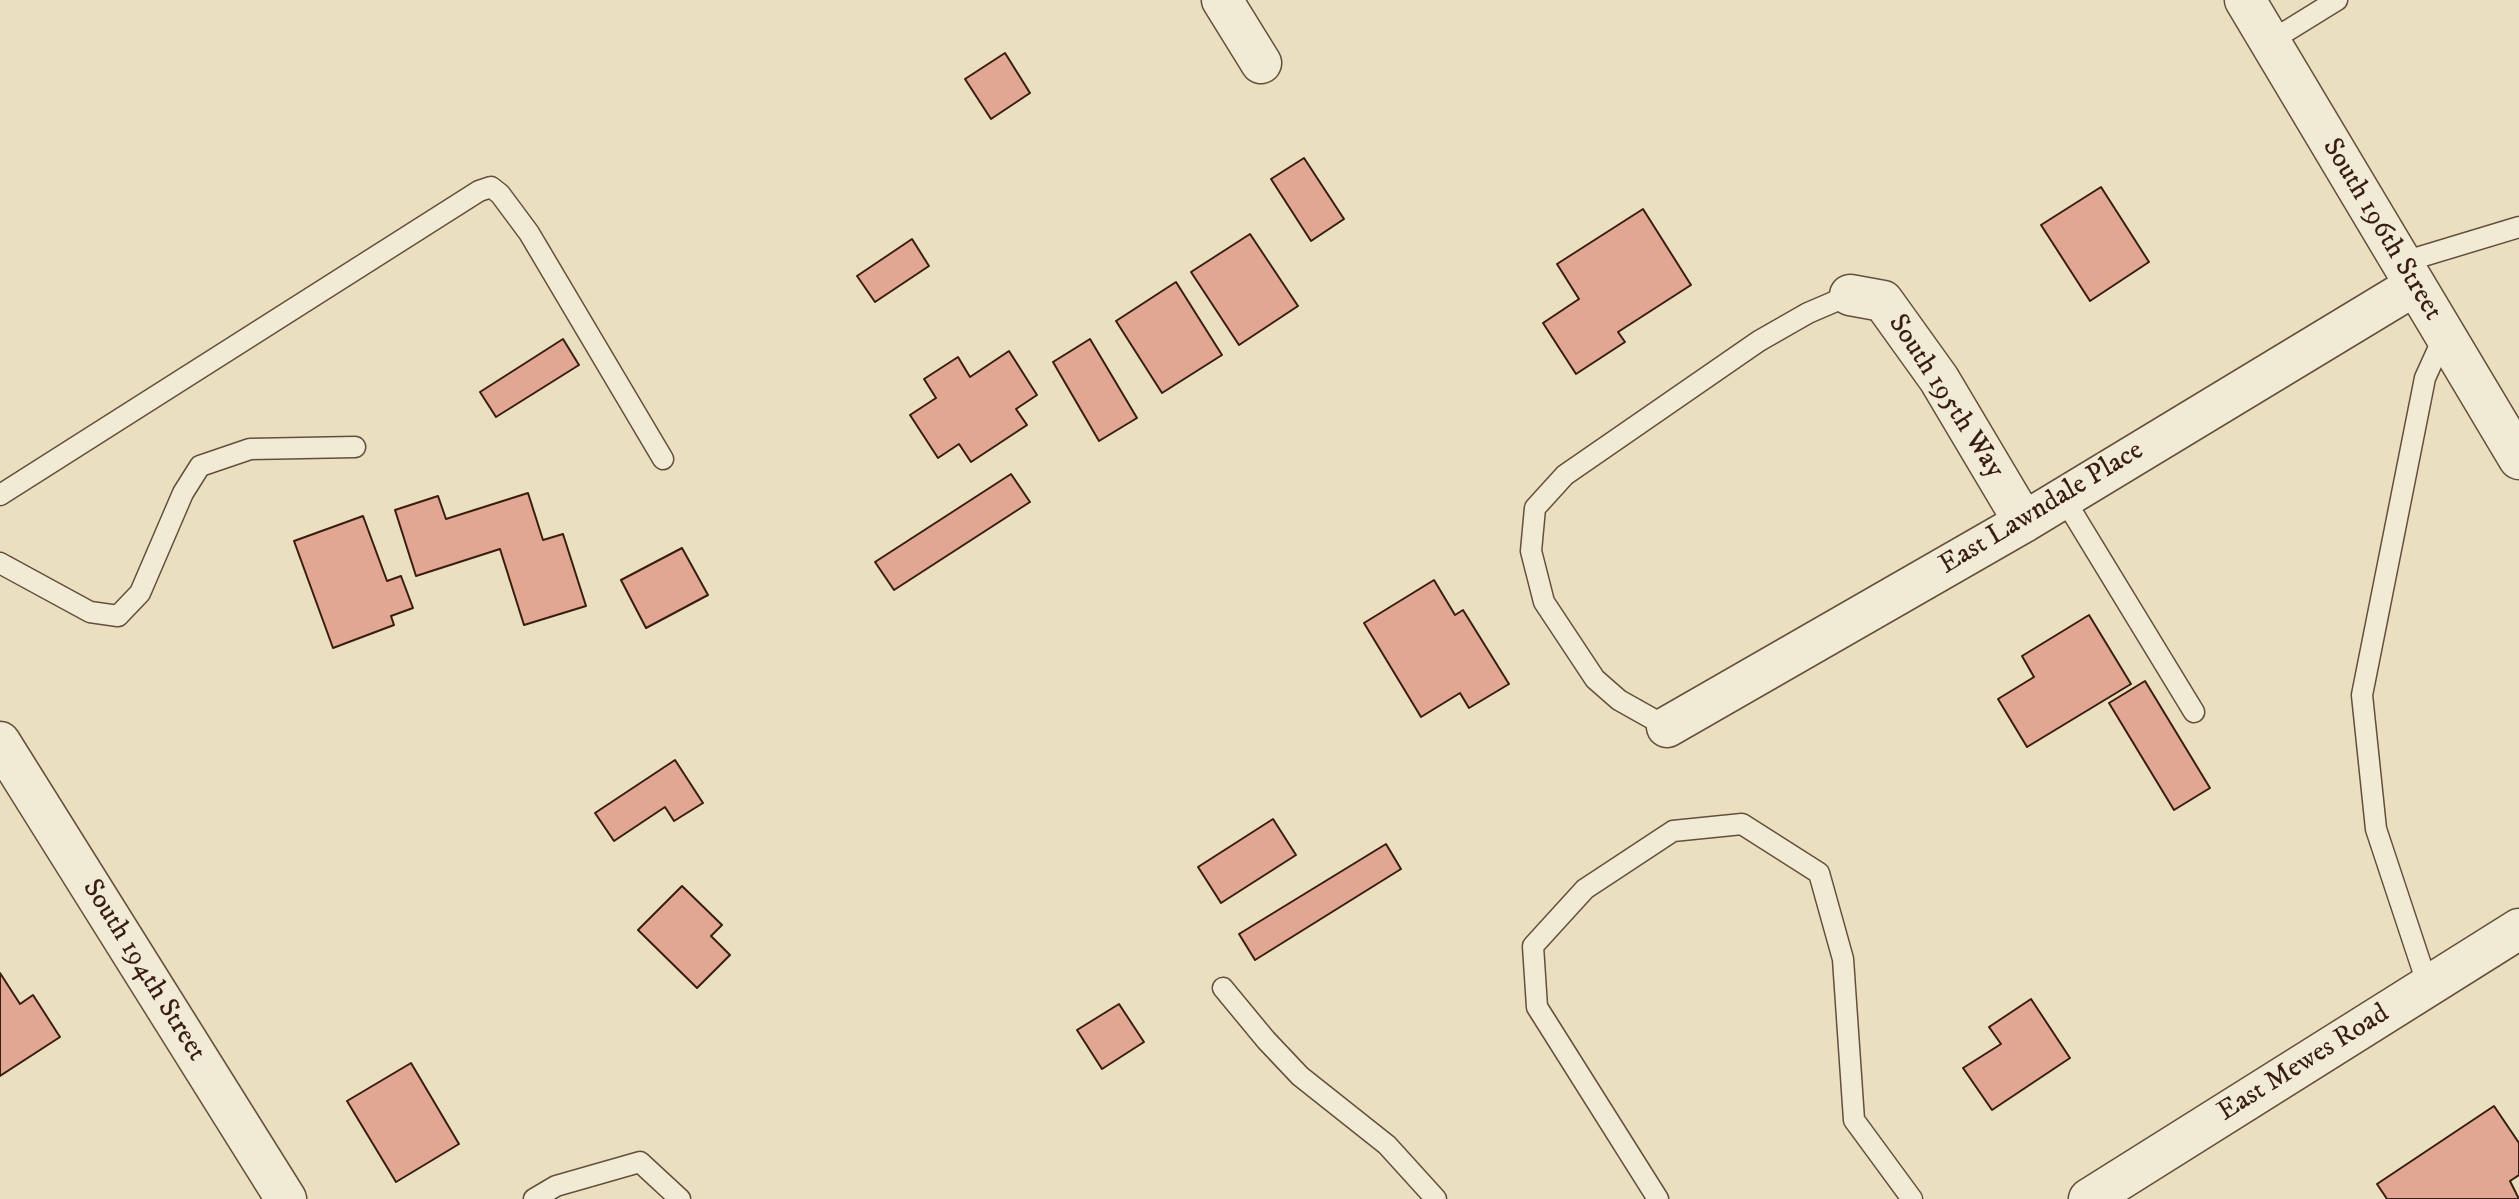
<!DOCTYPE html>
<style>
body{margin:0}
canvas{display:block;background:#eae0c0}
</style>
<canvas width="2519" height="1199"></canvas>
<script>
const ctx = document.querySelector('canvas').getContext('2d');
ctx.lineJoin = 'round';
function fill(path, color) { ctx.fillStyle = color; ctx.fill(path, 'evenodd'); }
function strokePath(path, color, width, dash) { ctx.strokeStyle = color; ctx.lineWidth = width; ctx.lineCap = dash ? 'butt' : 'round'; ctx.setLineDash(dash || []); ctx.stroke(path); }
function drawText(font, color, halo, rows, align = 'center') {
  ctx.font = font + ' "IM FELL DW Pica",serif'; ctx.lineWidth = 6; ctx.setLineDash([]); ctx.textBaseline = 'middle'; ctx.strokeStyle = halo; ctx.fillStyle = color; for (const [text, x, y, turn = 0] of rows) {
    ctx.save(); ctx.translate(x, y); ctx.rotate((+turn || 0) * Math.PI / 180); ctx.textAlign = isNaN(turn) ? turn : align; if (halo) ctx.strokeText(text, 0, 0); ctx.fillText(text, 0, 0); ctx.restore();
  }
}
const building = new Path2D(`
 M1005 53 1030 93 991 119 965 79Z
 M1304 158 1344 219 1311 241 1271 179Z
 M2101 187 2149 262 2090 301 2041 225Z
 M1643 209 1691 285 1618 332 1625 342 1576 374 1543 323 1579 299 1557 264Z
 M1250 234 1298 306 1239 345 1191 272Z
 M912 239 929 266 875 302 857 276Z
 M1176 282 1222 355 1162 393 1116 321Z
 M563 339 579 365 496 417 480 392Z
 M1090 339 1137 418 1099 441 1053 362Z
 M1009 351 1037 395 1016 409 1027 425 971 462 959 444 938 458 910 415 936 398 924 379 958 357 970 377Z
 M1011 474 1030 502 894 590 875 562Z
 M528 493 543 540 563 534 586 606 524 625 500 549 416 576 395 510 438 496 446 519Z
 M363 516 387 581 401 576 413 608 391 616 394 625 333 648 294 541Z
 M682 548 708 595 646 628 621 580Z
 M1434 580 1455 615 1463 610 1509 684 1469 708 1460 693 1421 717 1364 623Z
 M2089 615 2131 684 2027 747 1998 699 2034 677 2022 656Z
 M2145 681 2210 788 2174 810 2109 703Z
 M675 760 703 803 674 821 665 807 614 841 595 813Z
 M1273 819 1296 855 1221 903 1198 867Z
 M1386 844 1401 869 1255 960 1239 934Z
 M682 886 722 925 711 936 730 955 697 988 638 930Z
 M0 973 20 1004 33 995 60 1037 0 1076Z
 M2031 999 2070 1058 1992 1110 1963 1068 2001 1044 1989 1027Z
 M1119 1004 1144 1042 1102 1069 1077 1030Z
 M411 1063 459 1144 396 1182 347 1101Z
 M2494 1106 2519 1143V1175L2510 1181 2519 1199H2387L2377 1184Z`);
fill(building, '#e2a792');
strokePath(building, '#391d11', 2);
const service = new Path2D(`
 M2269 42 2337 0
 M2400 263 2519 227
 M0 495 479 191 491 187 500 194 529 233 663 459
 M2063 497 2194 712
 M0 563 90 612 118 616 140 593 183 493 200 466 250 449 355 447
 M1667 727 1619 700 1595 679 1544 602 1531 551 1535 508 1565 475 1759 341 1808 313 1850 295
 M2428 986 2376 829 2362 695 2425 378 2444 336
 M1223 988 1266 1040 1300 1076 1387 1145 1436 1199
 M534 1199 556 1186 640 1162 680 1199
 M1658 1199 1537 1007 1533 946 1585 889 1673 831 1742 824 1819 873 1843 959 1854 1120 1912 1199`);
const minor = new Path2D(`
 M1222 0 1261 63
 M2245 0 2519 459
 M1850 295 1883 301 1939 379 2024 522
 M1667 727 2024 522 2414 286
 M0 742 286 1199
 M2089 1199 2519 929`);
strokePath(service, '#654e3d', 23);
strokePath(minor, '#654e3d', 43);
strokePath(service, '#f1ebd6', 20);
strokePath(minor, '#f1ebd6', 40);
drawText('28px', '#391d11', '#f1ebd6', [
 ["South 196th Street",2381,230,59],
 ["South 195th Way",1945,397,57],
 ["East Lawndale Place",2042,509,-31],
 ["South 194th Street",143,971,58],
 ["East Mewes Road",2304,1064,-32]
]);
</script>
